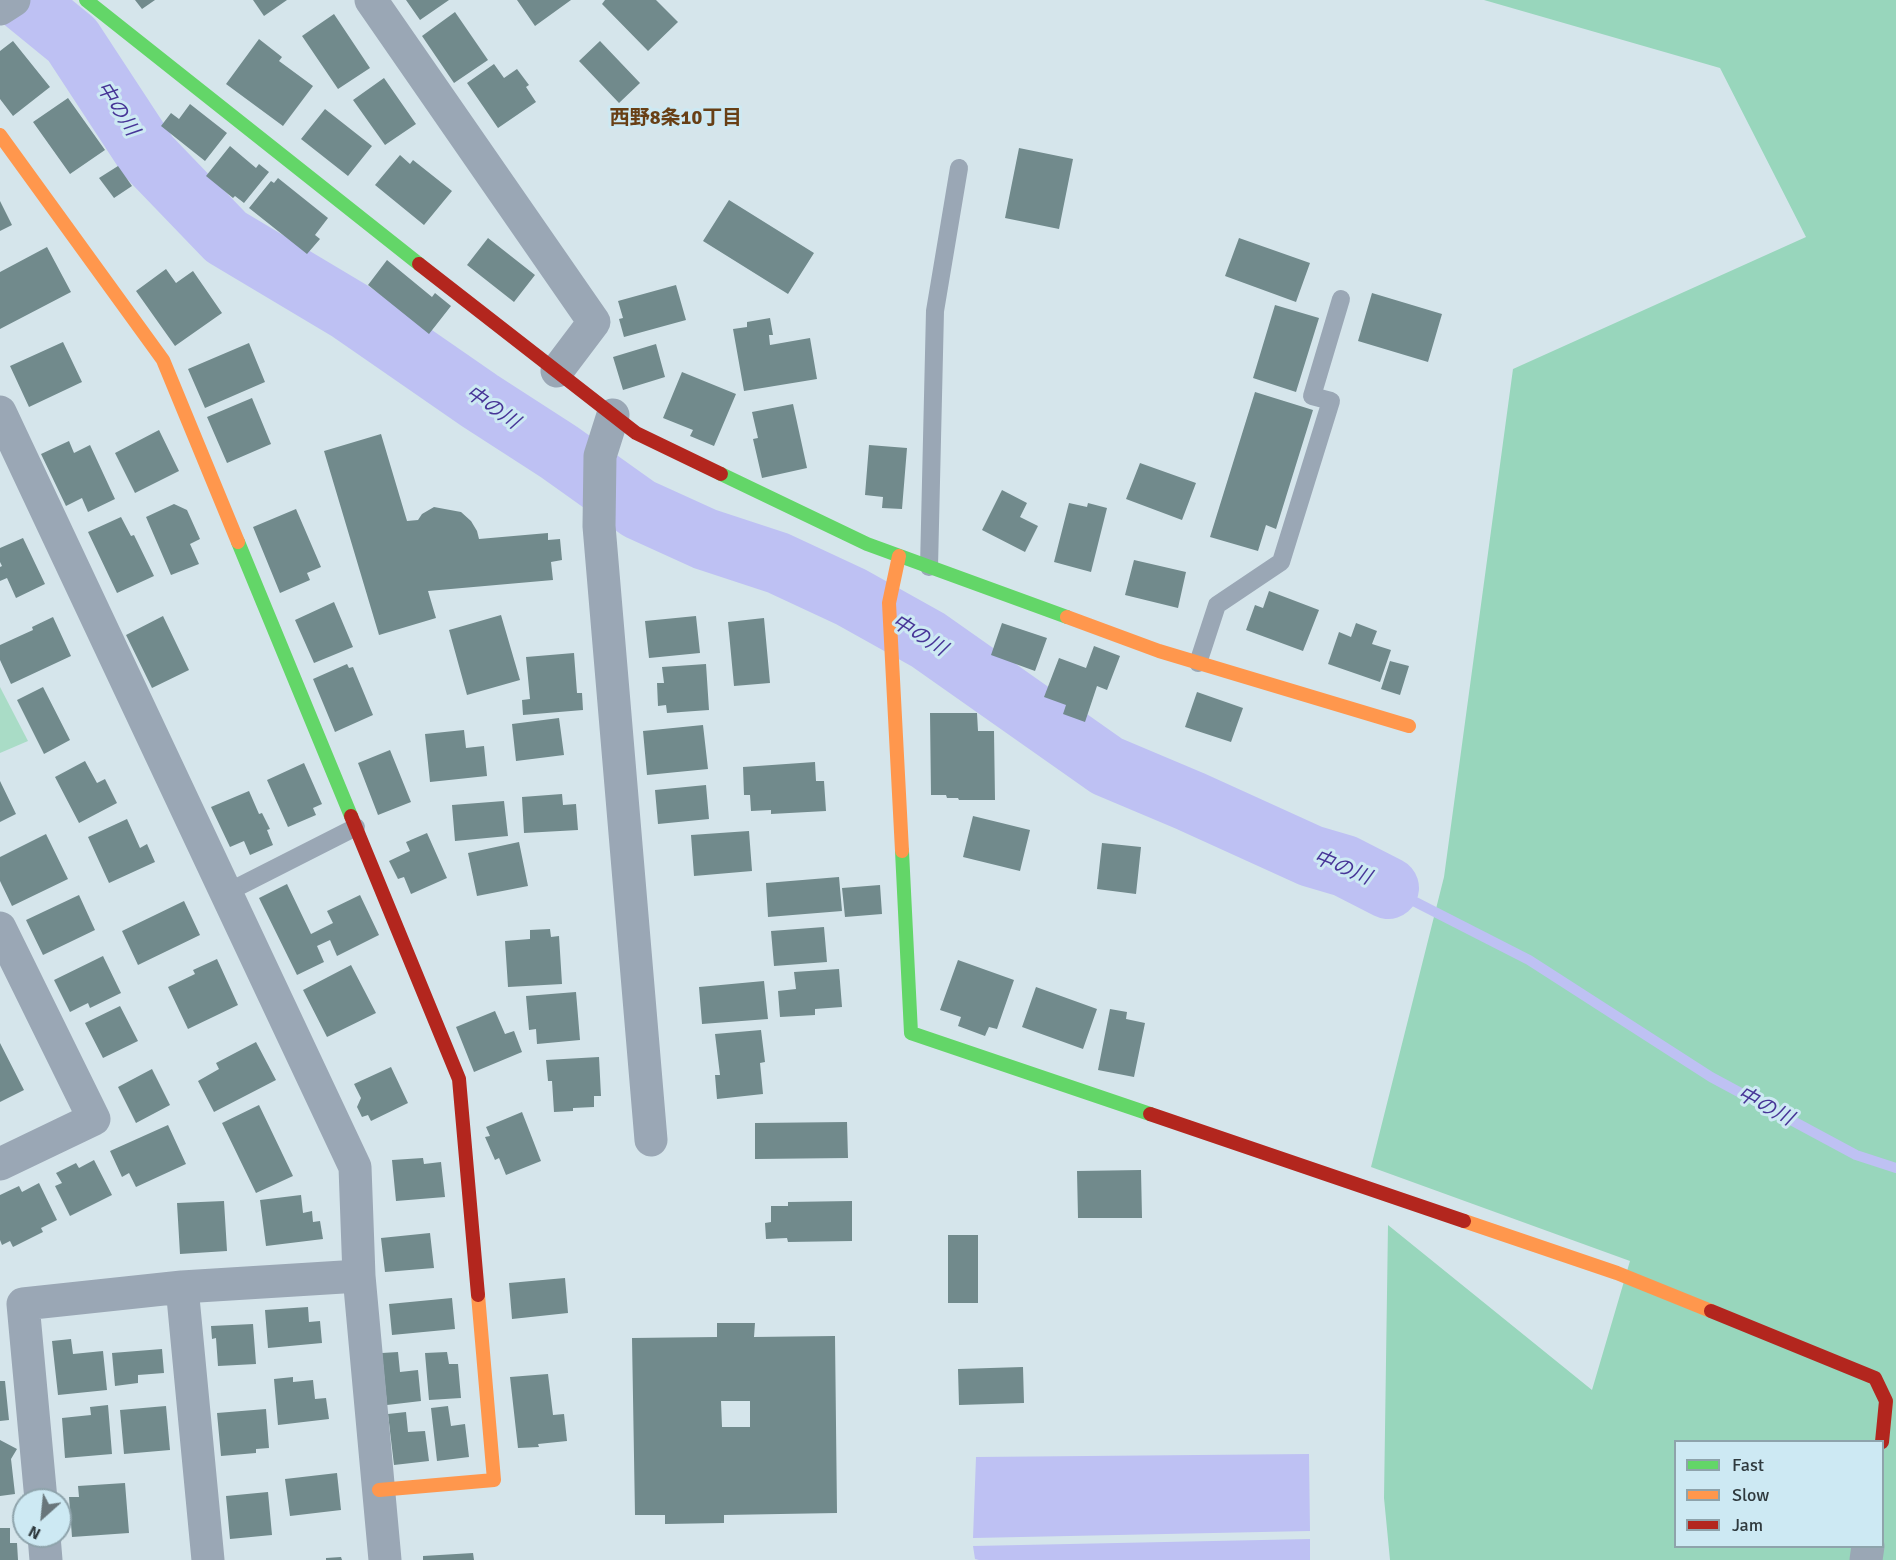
<!DOCTYPE html>
<meta charset="utf-8">
<style>
body{margin:0}
#map{position:relative;width:1896px;height:1560px;overflow:hidden;background:#d5e5eb;font-family:Signika,sans-serif}
canvas{display:block}
.legend{position:absolute;left:1674px;top:1440px;width:210px;height:108px;box-sizing:border-box;background:#cde9f3;border:2px solid #8ea3ab;margin:0;padding:8px 10px;list-style:none;font-size:18px;color:#2f3a3e}
.legend li{display:flex;align-items:center;gap:12px;height:30px}
.legend b{width:30px;border:2px solid #8ea3ab}
.north{position:absolute;left:12px;top:1488px;width:60px;height:60px;box-sizing:border-box;background:#cde9f3;border:2px solid #8ea3ab;border-radius:50%;rotate:207deg;font-size:16px;font-weight:700;line-height:24px;text-align:center;color:#2f3a3e}
.north::after{content:'';display:block;margin:auto;width:21px;height:27px;background:#69767b;clip-path:polygon(50% 0,100% 100%,50% 72%,0 100%)}
</style>
<div id="map">
<canvas width="1896" height="1560"></canvas>
<ul class="legend">
<li><b style="height:8px;background:#63d668"></b>Fast</li>
<li><b style="height:8px;background:#ff974d"></b>Slow</li>
<li><b style="height:8px;background:#b3261e"></b>Jam</li>
</ul>
<div class="north">N</div>
</div>
<script>
const ctx = document.querySelector('canvas').getContext('2d');
ctx.lineJoin = 'round';
function fill(path, color) { ctx.fillStyle = color; ctx.fill(path, 'evenodd'); }
function strokePath(path, color, width, dash) { ctx.strokeStyle = color; ctx.lineWidth = width; ctx.lineCap = dash ? 'butt' : 'round'; ctx.setLineDash(dash || []); ctx.stroke(path); }
function drawText(font, color, halo, rows, align = 'center') {
  ctx.font = font + ' Signika,"Noto Sans JP",sans-serif'; ctx.lineWidth = 6; ctx.setLineDash([]); ctx.textBaseline = 'middle'; ctx.strokeStyle = halo; ctx.fillStyle = color; for (const [text, x, y, turn = 0] of rows) {
    ctx.save(); ctx.translate(x, y); ctx.rotate((+turn || 0) * Math.PI / 180); ctx.textAlign = isNaN(turn) ? turn : align; if (halo) ctx.strokeText(text, 0, 0); ctx.fillText(text, 0, 0); ctx.restore();
  }
}
fill(new Path2D(`
 M0 687 28 741 0 753Z`), '#a9dcc6');
fill(new Path2D(`
 M1484 0H1896V1560H1390L1384 1498 1388 1225 1592 1390 1630 1261 1371 1167 1444 877 1513 369 1806 237 1720 68ZM1676 1442H1882V1546H1676Z`), '#98d6bc');
fill(new Path2D(`
 M1309 1454 1310 1531 973 1538 976 1457Z
 M1310 1539V1560H979L975 1559 973 1546Z`), '#bec1f3');
strokePath(new Path2D(`
 M1388 888 1529 960 1711 1077 1856 1155 1896 1168`), '#bec1f3', 10);
strokePath(new Path2D(`
 M23 0 72 40 148 156 226 237 350 311 480 401 559 452 639 509 705 539 778 563 851 597 928 640 1107 766 1190 801 1311 856 1345 866 1388 888`), '#bec1f3', 62);
fill(new Path2D(`
 M135 0H155L142 9Z
 M253 0H287L264 16Z
 M406 0H449L420 20Z
 M517 0H571L535 26Z
 M605 0H656L678 22 648 51 602 4Z
 M455 12 488 60 454 83 422 36Z
 M334 14 370 68 338 89 302 36Z
 M259 39 282 57 279 61 313 86 283 126 226 84Z
 M13 41 50 87 13 116 0 99V51Z
 M600 41 640 83 619 103 579 61Z
 M494 64 504 78 517 69 529 85 526 87 536 102 498 128 467 83Z
 M384 78 416 124 385 145 353 100Z
 M68 98 105 150 70 174 33 122Z
 M190 104 227 133 205 161 161 126 171 113 179 119Z
 M325 109 372 146 348 176 301 139Z
 M230 146 256 168 259 164 269 172 244 203 235 196 233 198 206 176Z
 M1019 148 1073 159 1059 229 1005 218Z
 M400 155 410 164 413 160 452 191 424 225 375 185Z
 M118 166 132 186 114 198 99 178Z
 M278 178 328 218 315 235 320 239 307 254 249 208 271 181 274 183Z
 M729 200 814 253 788 294 703 241Z
 M0 201 12 225 0 231Z
 M488 238 535 275 514 302 467 265Z
 M1239 238 1310 263 1296 302 1225 276Z
 M47 247 71 292 0 329V272Z
 M387 260 432 297 435 293 451 306 429 334 368 285Z
 M166 269 176 283 193 271 222 313 175 346 136 291Z
 M676 285 686 320 624 337 619 319 623 318 618 301Z
 M1372 293 1442 314 1428 362 1358 341Z
 M1275 305 1319 318 1296 392 1253 378Z
 M770 318 773 335H769L770 345 810 338 817 379 744 391 733 329 747 327V322Z
 M63 342 82 382 29 407 10 366Z
 M249 343 265 382 205 408 188 369Z
 M656 344 665 377 623 390 613 357Z
 M682 372 736 394 714 446 690 436 693 430 663 418Z
 M1255 392 1313 410 1276 529 1266 525 1258 551 1210 537Z
 M252 398 271 444 227 463 207 417Z
 M793 404 807 468 762 478 753 439 758 438 752 412Z
 M159 430 179 471 135 493 115 453Z
 M381 434 407 521 418 520 422 514 434 507 461 512 471 521 477 531 479 539 548 533V540L560 539 562 560 551 562 553 580 428 591 436 618 379 635 324 451Z
 M69 441 74 453 90 445 115 499 88 512 82 498 66 506 41 454Z
 M869 445 907 448 902 509 882 508 883 497 865 495Z
 M1140 463 1196 483 1182 520 1126 499Z
 M1002 490 1027 503 1020 517 1038 526 1025 552 982 530Z
 M1069 503 1087 507 1088 503 1107 508 1091 572 1054 562Z
 M174 504 187 510 200 539 190 544 199 564 171 575 146 517Z
 M296 509 321 567 307 573 310 580 280 593 253 527Z
 M121 517 131 536 134 535 154 576 117 593 88 532Z
 M23 538 45 584 16 598 7 578 0 581V567L2 566 0 562V548Z
 M1134 560 1186 572 1178 608 1125 595Z
 M1269 591 1319 610 1303 651 1246 630 1255 605 1263 608Z
 M334 602 353 647 314 663 295 620Z
 M501 615 520 680 467 695 449 630Z
 M163 616 189 670 152 688 126 635Z
 M696 616 700 653 649 658 645 621Z
 M53 617 71 656 11 684 0 660V645L33 630 32 627Z
 M764 618 770 683 734 686 728 622Z
 M1002 623 1047 638 1035 671 991 655Z
 M1356 623 1377 631 1372 644 1391 650 1380 682 1328 664 1339 632 1351 637Z
 M1094 646 1120 656 1107 690 1097 686 1085 722 1063 714 1066 705 1044 697 1059 658 1086 668Z
 M574 653 577 693H582L583 710 523 715 522 700 530 699 526 657Z
 M1390 661 1409 666 1400 695 1381 689Z
 M347 664 349 668 353 667 373 715 335 732 313 679Z
 M706 664 709 710 667 713 666 705 658 706 657 683H664L662 667Z
 M43 687 70 740 44 754 17 700Z
 M1197 692 1243 708 1231 742 1185 727Z
 M930 713H977L978 731H994L995 800H959L958 798H947L946 795H931Z
 M559 718 564 755 516 761 512 724Z
 M703 725 708 769 647 775 643 731Z
 M464 730 466 748 484 746 487 776 430 782 425 734Z
 M390 750 411 802 378 815 358 763Z
 M85 761 97 783 105 779 117 803 79 823 55 777Z
 M815 762 816 781H824L826 811 771 814V810L751 811 750 795H744L743 767Z
 M304 763 322 804 313 808 316 815 288 827 267 780Z
 M0 781 16 814 0 822Z
 M706 785 709 819 658 824 655 790Z
 M249 791 259 814 262 813 270 829 267 830 273 845 250 855 244 841 230 847 211 807Z
 M562 794 563 805 576 804 578 830 524 833 522 797Z
 M504 801 508 836 455 841 452 805Z
 M973 816 1030 830 1020 871 963 857Z
 M127 819 140 848 147 844 155 862 109 883 88 837Z
 M749 831 752 871 694 876 691 835Z
 M427 833 447 878 411 894 404 877 398 879 389 861 410 851 406 842Z
 M46 834 68 879 12 906 0 881V857Z
 M519 842 528 886 477 896 468 853Z
 M1102 843 1141 847 1136 894 1097 889Z
 M839 877 842 911 768 917 766 883Z
 M287 884 311 934 333 923 327 911 360 895 379 935 337 956 330 940 317 946 324 962 297 975 259 898Z
 M880 885 882 914 845 917 842 888Z
 M79 895 95 930 43 955 26 920Z
 M184 901 200 935 138 965 122 931Z
 M824 927 827 962 774 966 771 931Z
 M550 929 551 937 559 936 562 984 508 987 505 941 530 939V930Z
 M103 956 121 993 90 1008 88 1003 70 1012 54 980Z
 M217 959 238 1005 188 1029 168 987 195 974 193 970Z
 M958 960 1014 980 997 1029 989 1027 985 1036 958 1026 961 1017 940 1010Z
 M351 965 376 1013 327 1037 303 990Z
 M839 969 842 1007 815 1009V1015L780 1017 778 991 796 989 794 972Z
 M764 981 768 1019 702 1024 699 987Z
 M1036 987 1097 1009 1083 1049 1022 1027Z
 M576 992 580 1040 537 1044 536 1029 529 1030 526 996Z
 M120 1006 138 1041 103 1058 85 1023Z
 M1110 1009 1127 1012 1126 1019 1145 1023 1134 1077 1098 1070Z
 M495 1011 505 1034 514 1031 522 1052 474 1072 456 1027Z
 M761 1030 765 1062 760 1063 763 1094 717 1099 715 1075H720L715 1034Z
 M256 1042 276 1080 214 1112 198 1081 219 1069 216 1063Z
 M0 1043 24 1090 0 1102Z
 M599 1057 601 1096H594V1107L573 1108V1111L554 1112 552 1081H548L546 1060Z
 M391 1067 408 1103 371 1121 368 1115 362 1117 357 1107 361 1098 354 1084Z
 M152 1069 170 1105 136 1123 118 1087Z
 M259 1105 293 1176 256 1193 222 1123Z
 M522 1112 541 1161 506 1175 499 1158 495 1160 485 1137 490 1136 486 1127Z
 M847 1122 848 1158 755 1159V1123Z
 M168 1125 186 1164 136 1187 129 1173 122 1177 110 1151Z
 M423 1158 424 1164 441 1162 445 1197 396 1201 392 1160Z
 M94 1160 112 1195 70 1216 55 1186 62 1183 56 1173 76 1163 79 1168Z
 M1141 1170 1142 1218H1078L1077 1171Z
 M39 1183 57 1220 41 1228 43 1232 13 1247 10 1241 2 1245 0 1240V1195L19 1186 22 1192Z
 M301 1195 303 1213 312 1211 313 1222 320 1221 323 1239 266 1246 260 1200Z
 M224 1201 227 1251 180 1254 177 1203Z
 M852 1201V1241L788 1242 787 1238 766 1239 765 1223 771 1222V1206H788V1202Z
 M430 1233 434 1268 385 1272 381 1238Z
 M948 1235H978V1303H948Z
 M565 1278 568 1313 512 1319 509 1283Z
 M452 1298 455 1329 392 1335 389 1304Z
 M308 1307 309 1322 320 1321 322 1343 268 1348 265 1310Z
 M717 1323H755L754 1337 835 1336 837 1513 724 1515V1523L665 1524V1515H635L632 1338 717 1337ZM721 1401H750V1427H722Z
 M253 1324 256 1364 218 1366 216 1338 212 1339 211 1326Z
 M71 1339 73 1354 103 1351 107 1390 58 1395 52 1341Z
 M162 1349 164 1373 138 1375V1383L115 1386 112 1353Z
 M398 1352 400 1372 418 1370 421 1401 387 1405 382 1353Z
 M447 1352 449 1364H458L461 1398 429 1400 425 1353Z
 M1023 1367 1024 1403 959 1405 958 1369Z
 M548 1374 553 1415 564 1414 567 1441 538 1444 539 1447 518 1448 510 1377Z
 M293 1377V1382L313 1380 315 1399 326 1398 329 1419 278 1425 274 1379Z
 M0 1381H5L9 1420 0 1421Z
 M108 1405 112 1454 65 1458 62 1418 91 1415 90 1407Z
 M166 1406 170 1450 124 1454 120 1410Z
 M448 1406 451 1426 465 1424 469 1457 437 1461 431 1408Z
 M266 1409 269 1448 256 1449V1453L221 1456 217 1413Z
 M406 1412 408 1432 425 1431 429 1461 394 1465 388 1414Z
 M0 1440 17 1449 11 1459 15 1494 0 1496Z
 M337 1473 341 1510 290 1516 285 1479Z
 M125 1483 129 1533 72 1537 69 1497H79L78 1486Z
 M268 1492 272 1535 230 1539 226 1496Z
 M0 1528H10V1543H17L18 1560H0Z
 M473 1553 474 1560H423V1556Z
 M341 1557 342 1560H326V1558Z`), '#718a8c');
strokePath(new Path2D(`
 M929 567 935 311 959 168
 M1198 663 1217 605 1281 562 1331 401 1312 396 1341 299
 M226 893 356 827`), '#9aa7b5', 18);
strokePath(new Path2D(`
 M371 0 594 322 557 371
 M0 9 14 0
 M0 412 355 1167 359 1276 385 1560
 M613 415 600 456 599 526 651 1140
 M0 928 94 1119 0 1164
 M182 1287 208 1560
 M41 1500 23 1304 182 1287 359 1276
 M44 1536 46 1560
 M1866 1560 1868 1546`), '#9aa7b5', 33);
strokePath(new Path2D(`
 M86 0 419 264
 M721 474 867 544 1067 617
 M238 542 351 816
 M902 851 911 1033 1150 1114`), '#63d668', 14);
strokePath(new Path2D(`
 M0 135 163 360 238 542
 M899 556 889 603 902 851
 M1067 617 1159 651 1409 726
 M1464 1221 1617 1273 1711 1311
 M379 1490 494 1480 478 1295`), '#ff974d', 14);
strokePath(new Path2D(`
 M419 264 636 433 721 474
 M351 816 459 1079 478 1295
 M1150 1114 1464 1221
 M1711 1311 1875 1378 1886 1401 1882 1442`), '#b3261e', 14);
drawText('italic 20px', '#473597', '#cde9f3', [
 ["中の川",117,109,57],
 ["中の川",492,408,34],
 ["中の川",919,636,31],
 ["中の川",1342,868,22],
 ["中の川",1765,1107,28]
]);
drawText('bold 20px', '#683f15', '#cde9f3', [
 ["西野8条10丁目",676,119]
]);
</script>
